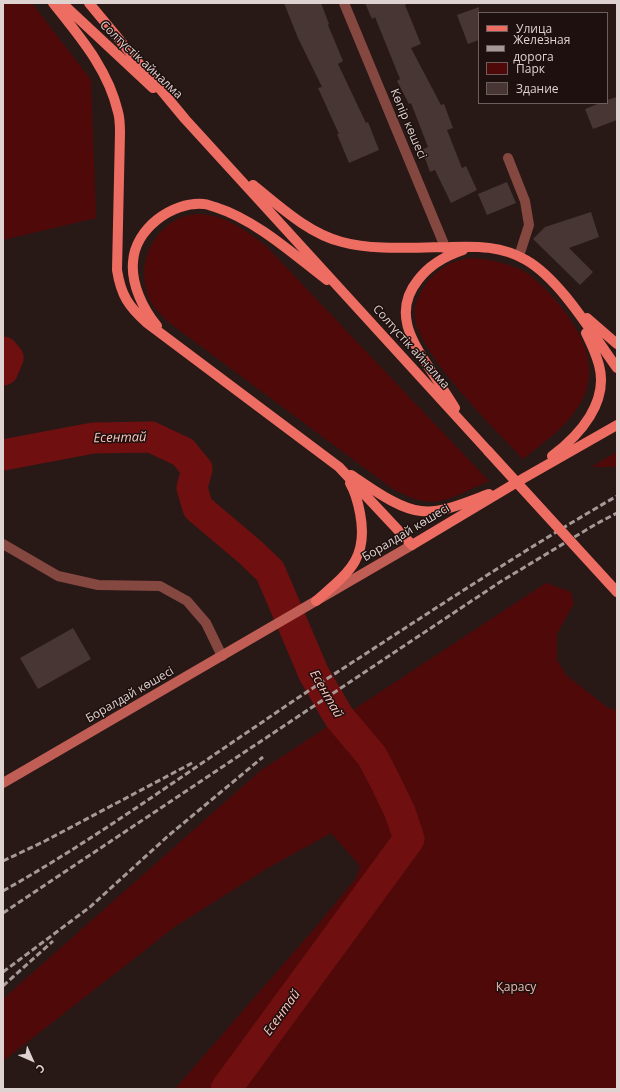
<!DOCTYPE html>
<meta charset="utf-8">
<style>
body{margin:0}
#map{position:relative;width:620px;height:1092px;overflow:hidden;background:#281917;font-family:"Open Sans",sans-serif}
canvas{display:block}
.frame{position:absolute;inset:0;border:4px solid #ded3d1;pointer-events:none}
.legend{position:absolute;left:478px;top:12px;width:130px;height:92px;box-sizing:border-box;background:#1e100e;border:1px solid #6b5e5c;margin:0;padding:5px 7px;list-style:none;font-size:12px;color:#ded3d1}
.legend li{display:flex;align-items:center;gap:8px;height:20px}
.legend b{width:20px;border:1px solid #6b5e5c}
.north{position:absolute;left:12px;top:1040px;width:40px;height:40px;-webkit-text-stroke:3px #1e100e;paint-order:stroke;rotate:135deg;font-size:11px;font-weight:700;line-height:16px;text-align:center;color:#ded3d1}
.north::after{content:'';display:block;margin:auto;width:14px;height:18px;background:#ded3d1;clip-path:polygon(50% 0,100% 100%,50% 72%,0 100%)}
</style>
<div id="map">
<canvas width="620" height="1092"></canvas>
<div class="frame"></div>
<ul class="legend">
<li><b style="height:5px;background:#ee6d62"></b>Улица</li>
<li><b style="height:5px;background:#a59997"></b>Железная дорога</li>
<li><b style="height:11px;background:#500909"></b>Парк</li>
<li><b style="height:11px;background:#473633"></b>Здание</li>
</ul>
<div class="north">С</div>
</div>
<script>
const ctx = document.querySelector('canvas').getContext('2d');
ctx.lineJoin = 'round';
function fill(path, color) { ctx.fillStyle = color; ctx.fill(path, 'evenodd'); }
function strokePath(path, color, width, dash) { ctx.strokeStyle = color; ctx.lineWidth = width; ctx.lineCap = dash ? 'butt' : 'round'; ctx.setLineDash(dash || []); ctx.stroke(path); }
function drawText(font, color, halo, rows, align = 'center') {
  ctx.font = font + ' "Open Sans",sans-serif'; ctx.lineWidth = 3; ctx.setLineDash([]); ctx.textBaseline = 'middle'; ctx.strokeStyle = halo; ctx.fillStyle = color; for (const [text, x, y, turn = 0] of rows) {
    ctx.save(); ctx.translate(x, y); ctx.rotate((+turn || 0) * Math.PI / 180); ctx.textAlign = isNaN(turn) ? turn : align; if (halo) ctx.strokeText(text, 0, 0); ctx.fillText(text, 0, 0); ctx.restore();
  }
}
fill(new Path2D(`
 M3 3H32L91 80 96 218 3 240Z
 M198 214C225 215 244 229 265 245L489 481C446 500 434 513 390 487L175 327C167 321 159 314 153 305 133 273 149 228 185 216 189 215 194 214 198 214Z
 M469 258C490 259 508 263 527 273 534 278 541 285 547 291 571 316 599 355 586 391 575 421 547 440 523 459 495 429 421 357 415 318 413 305 419 295 426 284 436 270 451 261 469 258Z
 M617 452V467H591Z
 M546 583 571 592 574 603 557 634V660L566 675 607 707 617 711V1089H175L320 922 356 878 360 866 331 833 266 869 176 926 3 1061V999L260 771Z`), '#500909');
strokePath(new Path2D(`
 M3 352 8 358 3 370
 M3 455 93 438 151 437 183 452 197 469 192 488 198 508 250 552 270 571 314 674 339 717 372 756 384 779 400 812 409 839 226 1089`), '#6f0f10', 31);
fill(new Path2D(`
 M284 3H321L329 24 328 25 343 61 338 64 366 123 368 122 379 150 349 163 337 134H339L318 88 322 87 298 38Z
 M365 3H409L405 5 421 44 411 48 441 105 444 104 453 128 447 130 462 168 466 166 477 190 451 203 435 170 430 172 422 150 428 147 411 103 409 104 397 81 400 79 375 17 372 19Z
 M479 7V40L468 44 457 15Z
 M617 97V120L593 129 585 109 600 103H607V100Z
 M507 182 516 203 487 215 478 194Z
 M591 212 599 237 569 248 593 272 580 285 533 239 545 227Z
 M73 628 91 659 38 689 20 658Z`), '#473633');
strokePath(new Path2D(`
 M344 3 448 254
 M508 158 525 201 529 225 519 256
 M3 544 58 576 98 585 160 586 187 601 206 623 222 656`), '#854841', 10);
strokePath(new Path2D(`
 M3 783 412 545`), '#c05d54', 10);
strokePath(new Path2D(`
 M53 3C80 37 108 69 118 112 120 119 120 126 120 133L117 270C121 295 128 306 147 323L339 467 412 545 524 478 617 425
 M62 3 153 88
 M89 3 185 119 488 451
 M253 185C279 206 309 234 342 242 374 251 416 247 450 247 477 246 502 246 526 260 561 280 593 335 617 368
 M587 318 617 344
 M157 326C143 309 131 284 133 262 135 229 172 201 204 204 207 204 211 206 215 207 256 220 293 254 327 280
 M455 408C447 395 438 382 430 369 411 341 393 311 418 280 430 264 445 256 463 250
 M552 456C580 435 609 402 599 365 596 354 591 343 586 333
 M351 475C370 487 398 509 421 511 442 514 469 501 489 494
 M316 601C348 573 369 559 360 513 358 502 355 492 350 483`), '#ee6d62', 10);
strokePath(new Path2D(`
 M3 861 45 841 194 762
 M3 891C92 841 176 780 261 723 307 691 355 661 402 630 473 584 544 538 617 496
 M3 913 500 582 596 524 617 513
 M3 972 90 907 168 836 263 757
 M3 986 53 941`), '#a59997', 3, [6, 3]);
strokePath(new Path2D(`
 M488 451 617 592`), '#ee6d62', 10);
drawText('12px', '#ded3d1', '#1e100e', [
 ["Солтүстік айналма",141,60,43],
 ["Көпір көшесі",408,124,67],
 ["Солтүстік айналма",411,347,48],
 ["Боралдай көшесі",406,533,-31],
 ["Боралдай көшесі",130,695,-30]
]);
drawText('12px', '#eeb9b1', '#1e100e', [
 ["Қарасу",516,988]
]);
drawText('italic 13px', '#fdc6bf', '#1e100e', [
 ["Есентай",120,438,-1],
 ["Есентай",326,694,60],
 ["Есентай",282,1013,-54]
]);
</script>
